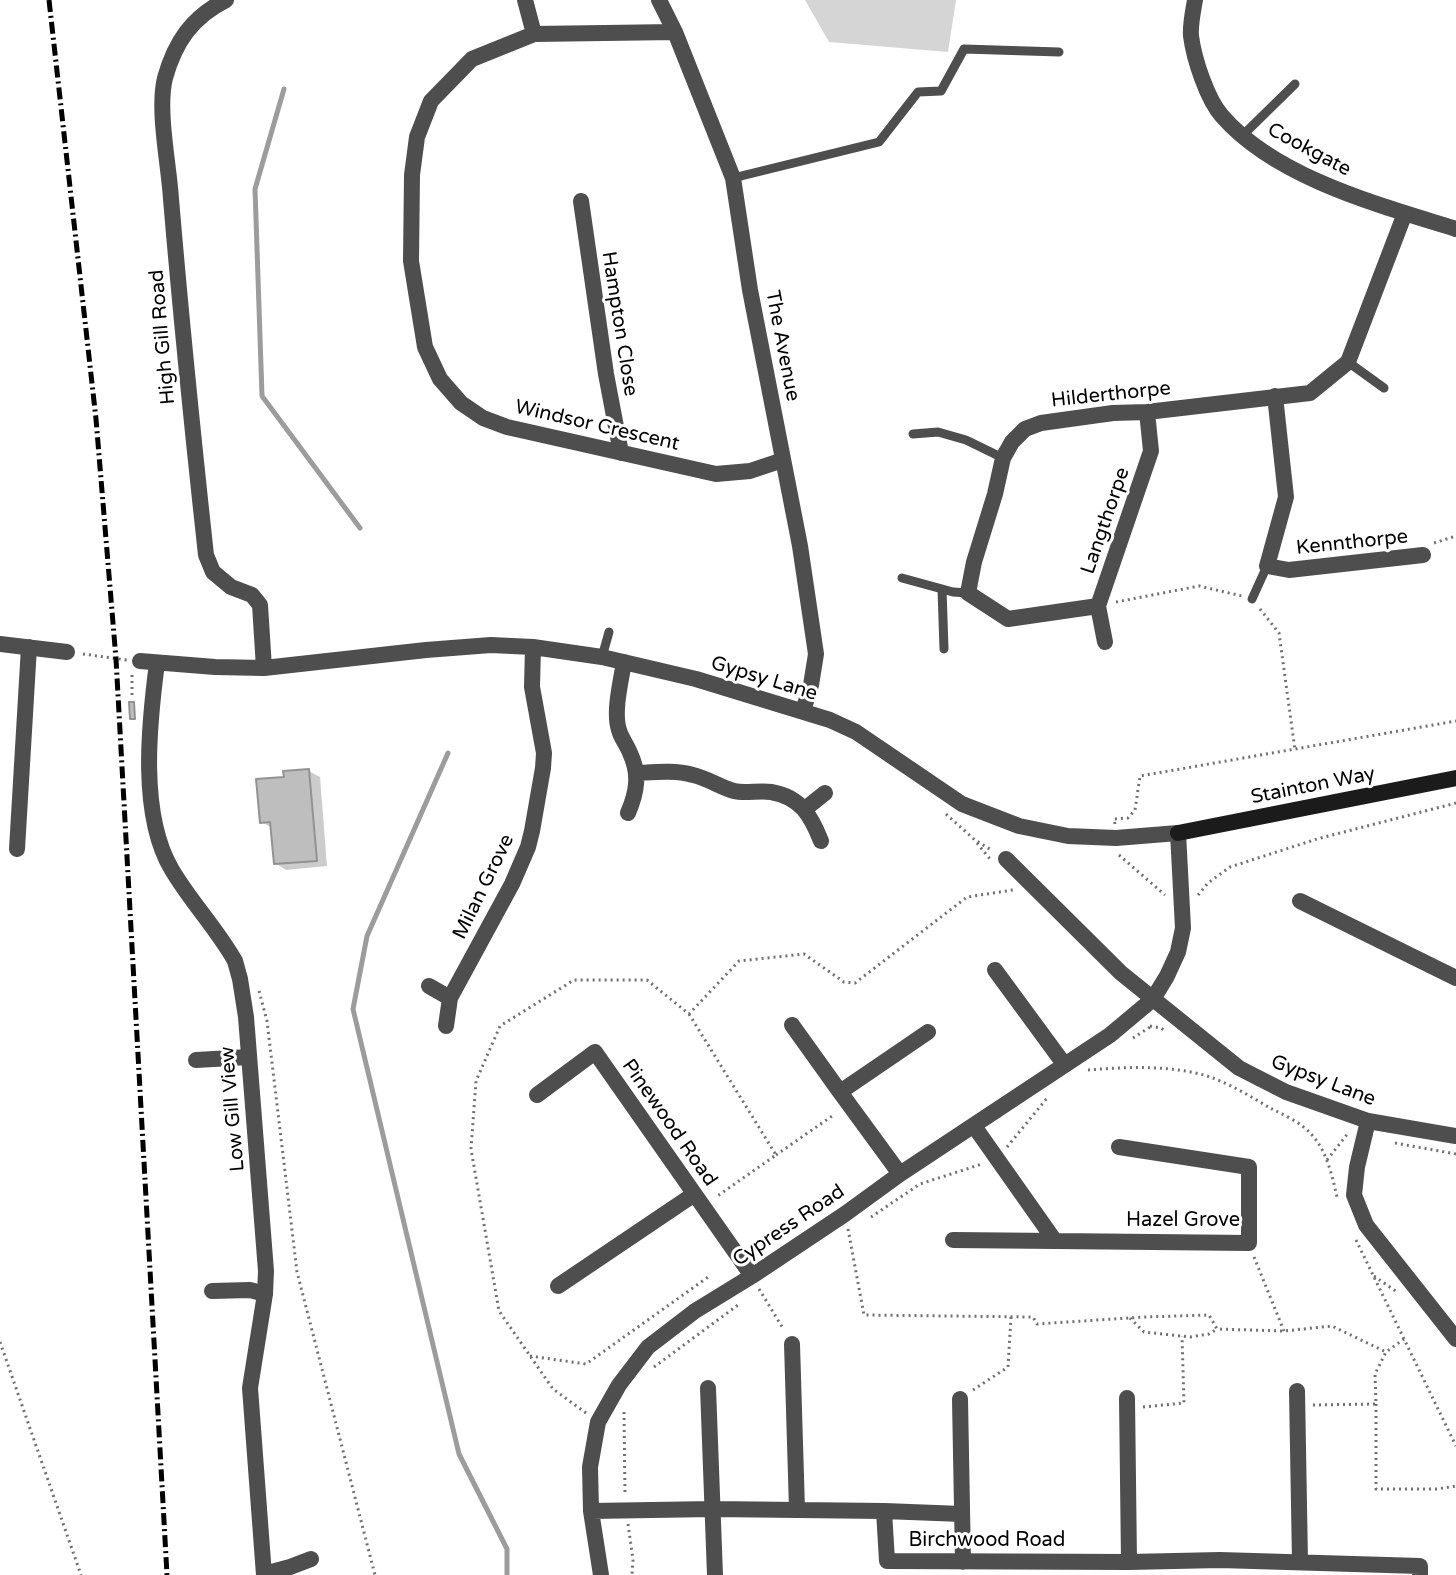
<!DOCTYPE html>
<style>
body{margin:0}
canvas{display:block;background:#fff}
</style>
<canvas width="1456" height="1575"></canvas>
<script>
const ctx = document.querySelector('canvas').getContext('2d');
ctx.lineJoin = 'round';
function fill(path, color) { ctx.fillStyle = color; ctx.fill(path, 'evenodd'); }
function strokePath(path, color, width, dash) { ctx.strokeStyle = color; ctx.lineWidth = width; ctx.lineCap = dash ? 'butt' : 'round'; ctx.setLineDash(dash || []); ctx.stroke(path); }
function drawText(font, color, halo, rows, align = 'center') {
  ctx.font = font + ' "Varela Round",sans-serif'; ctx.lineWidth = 6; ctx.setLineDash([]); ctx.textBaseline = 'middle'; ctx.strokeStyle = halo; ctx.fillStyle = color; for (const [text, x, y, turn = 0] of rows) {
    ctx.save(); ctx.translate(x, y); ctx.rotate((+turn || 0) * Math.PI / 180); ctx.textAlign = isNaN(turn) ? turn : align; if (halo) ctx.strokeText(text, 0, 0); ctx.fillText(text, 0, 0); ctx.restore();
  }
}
fill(new Path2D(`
 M805 0H956L948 52 829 42Z`), '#d5d5d5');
fill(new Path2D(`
 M309 771 320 777 327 866 286 870 275 863 272 828 262 822 286 779Z`), '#0003');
strokePath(new Path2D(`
 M284 89 255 189 262 396 360 528
 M448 753 367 936 353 1009 459 1454 507 1549V1575`), '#9c9c9c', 5);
const building = new Path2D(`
 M129 702H134L135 719H130Z
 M309 769 317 861 274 864 270 822 260 823 256 779 284 777 283 771Z`);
fill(building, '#bebebe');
strokePath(building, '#929292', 2);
strokePath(new Path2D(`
 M1434 543 1456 536
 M1116 602 1199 586 1242 596
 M1260 609 1279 633 1295 750
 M83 654 127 660
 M132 675V695
 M946 814 975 840 993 851
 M1115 824 1114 819 1128 818 1135 810 1140 776 1456 721
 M977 843 990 859
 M1119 855 1165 895
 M1198 895 1208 883 1230 867 1317 839 1456 803
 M259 991 267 1021 297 1272 375 1575
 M689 1014 776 1155 716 1197
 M1150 1026 1161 1028 1165 1031
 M1133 1038 1150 1027
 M1088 1070C1126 1067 1166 1065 1204 1075 1227 1082 1250 1096 1270 1108 1284 1115 1302 1123 1312 1135 1327 1152 1332 1175 1337 1197
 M1395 1143 1456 1154
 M1007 1147 1048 1097
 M776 1155 835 1114
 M1327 1160 1349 1132
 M871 1217 920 1184 982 1164
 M848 1229 864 1315 1033 1317 1037 1324 1144 1317 1209 1315 1217 1329 1284 1331 1332 1326 1386 1352
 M1356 1240 1456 1446
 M1254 1257 1284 1331
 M1374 1276 1397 1292
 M759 1289 784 1330
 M1130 1318 1144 1332 1190 1337 1209 1334 1217 1329
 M0 1342 81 1575
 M530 1356 586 1364 711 1275
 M654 1367 738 1305
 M973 1390 1008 1367 1011 1317
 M1376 1404V1489H1437L1456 1486
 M1313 1405 1376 1404 1375 1374 1386 1352 1404 1339
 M1143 1407 1184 1403 1182 1336
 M624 1412 625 1496
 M586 1413 553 1389 499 1311 471 1149 476 1081 500 1026 574 980H647L689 1014 739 961 804 954 844 982 855 983 967 897 1013 890
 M628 1524 633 1560 632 1575`), '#707070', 3, [2, 4]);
strokePath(new Path2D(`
 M1243 135 1295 84
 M733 178 879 142 918 92 941 91 964 49 1059 52
 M1348 362 1384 388
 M913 434 938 432 966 440 1003 458
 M902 578 953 592 968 593
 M942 589 944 649
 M1252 599 1267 566
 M602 657 609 632`), '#4e4e4e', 9);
strokePath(new Path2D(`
 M226 0C192 17 175 42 165 78 157 110 169 165 171 199 181 318 193 436 206 555L213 572 231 587 252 595 260 605 264 668
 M525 0 534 34
 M659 0 675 32 733 178 750 290 800 546 816 654 811 685 803 711
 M1195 0C1193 12 1190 25 1191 36 1194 59 1207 99 1222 116 1276 178 1379 205 1456 229
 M675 32 534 34 472 59 431 101 417 137 412 175 411 261 425 347 440 379 461 403 483 418 507 427 716 474 750 471 783 460
 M581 201 606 374 621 453
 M1275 396 1286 497 1267 566 1289 570 1423 555
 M1098 606 1008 619 968 593 974 562 995 494 1003 458 1012 442 1025 429 1041 423 1113 413 1147 412 1310 393 1348 362 1405 213
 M1105 642 1098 606 1151 451 1147 412
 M0 644 67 652
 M140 661 215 667 264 668 426 650 491 645 533 647 602 657 696 679 830 720 856 732 962 804 1019 826 1068 836 1116 838 1178 833 1183 928 1178 952 1167 976 1153 999 1110 1035 900 1174 845 1214 752 1276 695 1311 648 1347 619 1385 598 1422 590 1467 591 1511 601 1575
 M624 662C621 681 613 712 619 730 621 738 627 745 630 753 640 774 637 792 628 813
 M157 663C149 724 139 815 172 870 191 902 217 929 235 961L240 979 246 1017 266 1271 265 1294 250 1388 264 1575
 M638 773C656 772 675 770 693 775 707 778 720 787 734 791 745 794 759 790 771 792 801 797 811 816 821 841
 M805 809 825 793
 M17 849 29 647
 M1006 859 1121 973 1239 1068 1286 1092 1368 1121 1456 1136
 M1300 901 1456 978
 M995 970 1064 1064
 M429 986 450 998
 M792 1025 840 1092
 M446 1026 450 998 512 884 528 847 532 831 543 768 544 753 532 687 533 647
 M196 1060 249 1057
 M537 1095 595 1052 752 1276
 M1368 1121 1357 1167 1354 1195 1366 1225 1456 1339
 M974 1126 1055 1241 1249 1243V1167L1119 1147
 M900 1174 840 1092 928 1032
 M953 1240 1055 1241
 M558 1286 693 1195
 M212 1291 250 1290 265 1294
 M792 1344 797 1509
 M708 1388 715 1575
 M1297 1391 1300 1562
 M1127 1398 1129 1562
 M960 1399 963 1562
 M591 1511 713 1509 884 1511 887 1561 1129 1562 1220 1560 1420 1566V1575
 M884 1511 962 1514
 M264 1574 290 1567 311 1559`), '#4e4e4e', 16);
strokePath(new Path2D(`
 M1178 833 1456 778`), '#1b1b1b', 16);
strokePath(new Path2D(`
 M49 0 96 419 116 659 167 1575`), '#000', 5, [12, 4, 2, 4]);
drawText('20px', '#000', '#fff', [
 ["Cookgate",1309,150,28],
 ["Hampton Close",619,324,81],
 ["High Gill Road",163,337,-95],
 ["The Avenue",782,346,79],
 ["Hilderthorpe",1111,395,-6],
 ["Windsor Crescent",597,426,13],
 ["Langthorpe",1106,521,-71],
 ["Kennthorpe",1352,543,-6],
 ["Gypsy Lane",764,679,17],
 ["Stainton Way",1313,786,-11],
 ["Milan Grove",484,887,-64],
 ["Gypsy Lane",1323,1081,21],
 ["Low Gill View",233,1109,-95],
 ["Pinewood Road",669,1123,55],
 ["Hazel Grove",1183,1221],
 ["Cypress Road",789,1226,-34],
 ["Birchwood Road",987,1541]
]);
</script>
